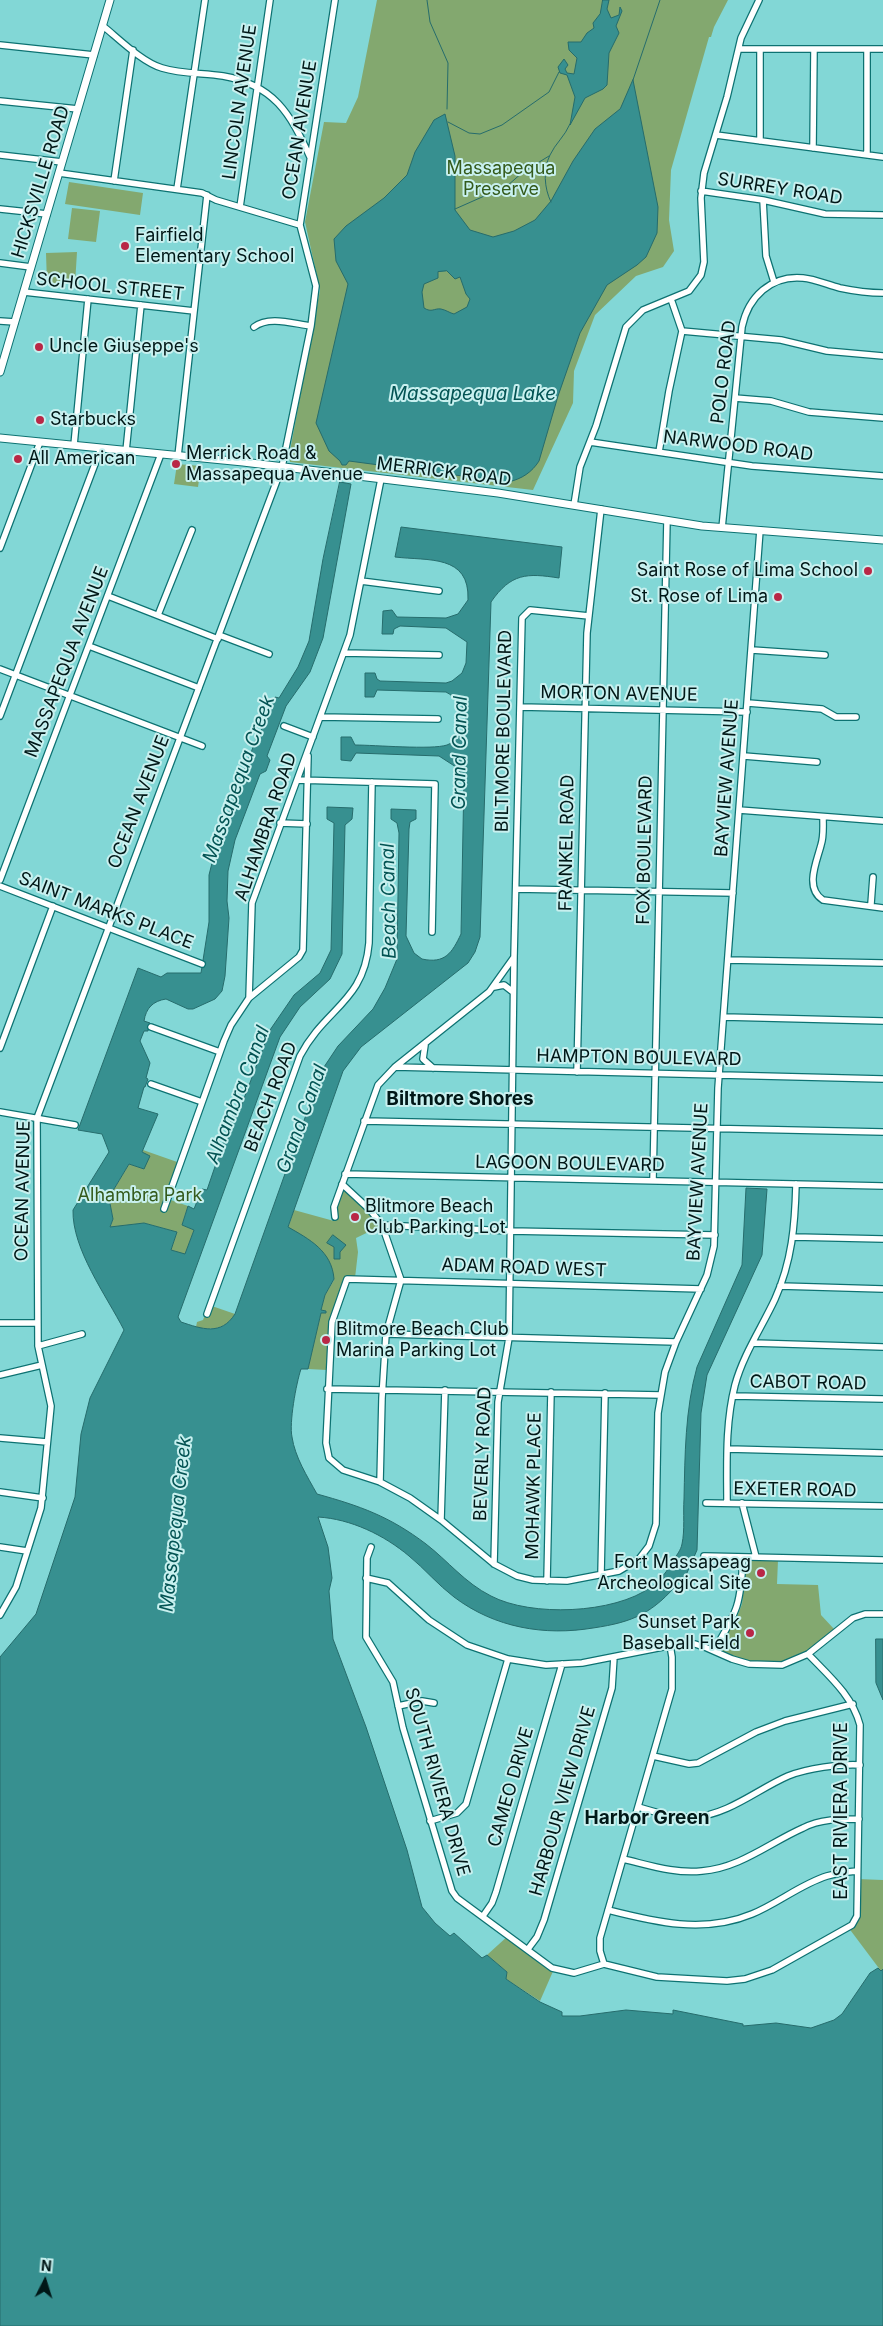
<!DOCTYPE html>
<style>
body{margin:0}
#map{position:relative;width:883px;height:2326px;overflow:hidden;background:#82d7d6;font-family:Inter,sans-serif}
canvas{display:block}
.north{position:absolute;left:20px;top:2256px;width:50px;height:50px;-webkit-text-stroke:4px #c8f0ef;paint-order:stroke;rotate:5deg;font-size:14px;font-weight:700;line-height:20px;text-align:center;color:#001717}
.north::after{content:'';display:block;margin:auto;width:18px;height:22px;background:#001717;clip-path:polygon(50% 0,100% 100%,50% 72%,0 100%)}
</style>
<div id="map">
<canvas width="883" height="2326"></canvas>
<div class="north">N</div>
</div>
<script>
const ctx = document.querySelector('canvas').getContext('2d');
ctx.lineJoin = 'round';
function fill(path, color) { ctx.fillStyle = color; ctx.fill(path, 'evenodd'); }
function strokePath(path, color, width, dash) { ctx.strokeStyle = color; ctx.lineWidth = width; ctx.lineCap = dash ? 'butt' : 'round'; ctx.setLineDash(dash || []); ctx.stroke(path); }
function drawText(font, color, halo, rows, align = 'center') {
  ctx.font = font + ' Inter,sans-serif'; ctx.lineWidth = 4; ctx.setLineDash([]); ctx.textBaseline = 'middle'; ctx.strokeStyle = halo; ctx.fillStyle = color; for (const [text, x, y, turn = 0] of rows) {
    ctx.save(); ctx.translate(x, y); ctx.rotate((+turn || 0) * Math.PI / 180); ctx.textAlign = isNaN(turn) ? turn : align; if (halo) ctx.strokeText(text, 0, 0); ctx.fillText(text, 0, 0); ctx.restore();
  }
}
fill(new Path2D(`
 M377 0H728L714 27 711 37H709L671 170 669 220 674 251 663 267 636 276 595 315 574 371 573 403 533 490 290 462 289 456 320 290 305 222 324 122 346 123 358 97Z
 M69 182 143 193 140 215 65 204Z
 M72 208 100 211 96 242 68 239Z
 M77 252 75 284 47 283 46 253Z
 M177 464 201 466 198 487 174 484Z
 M143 1150 180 1163 168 1199 188 1206 182 1225 194 1230 185 1255 171 1250 177 1232 144 1223 110 1228 113 1219 108 1193 114 1189 129 1164 144 1169Z
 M343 1186 381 1226 356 1238 358 1252 355 1278H345L331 1322 327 1370 308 1369 321 1312 326 1313 321 1310 325 1295 334 1280C326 1249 315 1242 288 1228L294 1210 334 1221 335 1210Z
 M209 1305 235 1314C226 1329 212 1331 196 1327L197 1322 203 1320Z
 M747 1560H778L777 1584 818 1585 821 1615 834 1629C826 1636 817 1646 807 1652 780 1669 744 1664 717 1650L736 1619 742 1604Z
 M857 1879 883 1880V1970L881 1971 848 1927 857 1916Z
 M509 1935 554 1969 540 2001 506 1979 507 1972 487 1955Z`), '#83a86f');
const water = new Path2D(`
 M603 0H609L607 9 611 18 619 15 620 7 622 11 616 26 619 33 609 53 607 85 603 89 585 98 570 125 575 97 567 75 560 73 558 67 564 59 568 65 565 69 567 73 574 74 577 58 569 50 568 42H581L587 33 594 28 593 23 600 14Z
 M633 80 658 207 657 233 646 257 637 265 607 285 580 333 558 396 539 461C532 472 522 479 508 482L349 461 346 465H342L340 461 329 451 316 423 348 284 336 261 334 239 346 226 384 198 407 175 415 152 434 120 445 114 455 156V210L470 230 493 237 514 231 535 220 551 201 573 161 595 129 620 109ZM447 271 455 279 460 277 466 294 470 299 467 307 454 314C450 313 446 310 441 309 434 308 432 313 424 308L422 292 424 284 438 278V272Z
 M340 482 351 484 323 638 310 672 286 706 267 756 270 760 266 771 260 774 235 840 228 871 227 901 229 918 225 976 222 991 215 999 193 1009H188L166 999C153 1001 146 1008 144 1021L150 1023 148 1031H144L140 1041 150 1063 146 1078 148 1079 145 1087H144L138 1108 158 1114 142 1152 150 1156 144 1169 129 1164 114 1189 108 1193 113 1219 110 1227 144 1223 177 1232 171 1250 185 1254 194 1230 182 1225 188 1206 194 1209 202 1189 207 1190 235 1108 240 1109 270 1030 294 995 320 973 331 950 334 823 327 819V807L353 808 352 819 345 825 342 954 330 979 300 1007 280 1037 178 1317 181 1322C202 1329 221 1336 235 1314L322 1070 338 1046 373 1009 385 988 397 959 399 833 397 823 391 819V809L416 810V819L410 822 409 829 406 936 414 953 422 959C445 964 452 953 461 934L464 777 456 767 439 756 356 753 351 761 341 760V737H351L355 745C375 745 432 750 447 745 458 741 466 729 466 718 466 707 455 697 446 692L377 690 374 697H365V673H375L377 679 380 681 446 683 452 681 462 673 466 663 467 642 446 628 400 626 394 629 393 634H382L383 611 392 610 397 617 446 618 458 614 468 600C470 554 428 561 395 557L401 527 562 547 559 578C527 573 511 573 491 602L480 937 475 952 468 963 361 1047 343 1071 288 1227C309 1239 332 1251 334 1279L325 1295 321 1310 326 1311V1313H321L308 1369H301C296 1384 289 1423 292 1437 295 1457 307 1476 317 1494 360 1506 389 1516 426 1544 448 1561 465 1583 491 1596 531 1617 614 1614 651 1587 661 1580 667 1571 673 1561 676 1556 681 1550 682 1544 685 1530 683 1513 684 1499 685 1455 685 1410 697 1367L742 1265 746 1188 767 1189 762 1255 707 1375 701 1413 697 1550 683 1582 680 1581C653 1613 634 1622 593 1628 545 1636 495 1628 454 1597 438 1585 425 1569 409 1556 384 1535 351 1519 318 1517L328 1547 332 1578 329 1591 333 1639 366 1727 407 1850 422 1907 435 1923 450 1936 454 1933 482 1958 487 1955 507 1972 506 1979 540 2002 562 2012V2016H580L626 2010 673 2014V2010L743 2024V2026L776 2023 811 2028 834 2020 842 2014 870 1973 878 1968 881 1971 883 1969V2326H0V1657L36 1614 75 1497 81 1434 90 1398 124 1330C106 1295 72 1249 73 1210L109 1152 102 1134 78 1130 138 968 161 977 167 973H201L209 922V875L219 835 247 770 245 769 256 739 268 718 265 716 275 697 279 698 298 667 309 641 323 559Z
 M333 1235 346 1245 340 1252V1259H334V1247L327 1243Z
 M876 1639H883V1700L876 1683Z`);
fill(water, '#379090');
strokePath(water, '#266c6c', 1);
strokePath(new Path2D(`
 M427 0 430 22 448 63 447 109
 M633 80 660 0
 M448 122 469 133 480 134 502 125 549 92 559 72
 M551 202C544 188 543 169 550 155 555 144 565 136 570 124
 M455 209 507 186 523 172 549 156`), '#266c6c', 1);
const minor = new Path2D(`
 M103 26C119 39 142 62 162 68 181 74 203 73 223 76 274 85 290 113 310 157
 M0 45 94 55
 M739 49H883
 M0 101 78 109
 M716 135 883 157
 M760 141V49
 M813 148 814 49
 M0 155 62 162
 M867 155V49
 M59 173 202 193 216 200 300 225
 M114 181 133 50
 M177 189 205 0
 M701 191 763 200 825 214 883 215
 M763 200 766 256 774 282
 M240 207 270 0
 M0 209 47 214
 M0 263 31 267
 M24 292 194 311
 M0 321 15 322
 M254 327C269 315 294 324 311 326
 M682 331 781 340 827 351 883 356
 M735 398 771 401 809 412 883 418
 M590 442 752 466 883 476
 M74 445 88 299
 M126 451 141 305
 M659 452 669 391 682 331 671 299
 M178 456 207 195
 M574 505 580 467 596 426 626 327 643 310 689 291 701 275 704 262 701 198 704 173 727 97 741 38 759 0
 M722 528 742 327C748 297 771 275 803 278 815 279 828 285 840 288 854 291 869 293 883 293
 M0 548 40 442
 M361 581 439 591
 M108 596 218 639
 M158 615 192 530
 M219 635 269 654
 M89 646 199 688
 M752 650 825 655
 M344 653 439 655
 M0 669 202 746
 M748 703 822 709 836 717H856
 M520 707 747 712
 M0 716 101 448
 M320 717 438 719
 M284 726 313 737
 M744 756 817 762
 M298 780 435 784 432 932
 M739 810 883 821
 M823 817C823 826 824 836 821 845 817 861 804 888 823 900L883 908
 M280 823 307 824
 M0 880 161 454
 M0 886 202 964
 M516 889 733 893
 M871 904 873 877
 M728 960 883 963
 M494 987 504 985 513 992
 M249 998 299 957 303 950 308 756
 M724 1017 883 1021
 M151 1027 220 1052
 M425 1045 423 1059 433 1068
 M0 1048 53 906
 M395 1067 883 1079
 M577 1072 587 633 601 509
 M151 1084 202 1102
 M0 1112 75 1125
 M364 1121 883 1132
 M345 1174 883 1186
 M653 1180 667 520
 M342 1184 370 1210 382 1225 401 1280 386 1334 382 1398 380 1482
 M164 1209 224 1041 231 1025 249 998 252 903 350 635 381 479
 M335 1217 334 1207 378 1085 395 1067 489 992 514 957 522 618 530 610 589 616
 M382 1225 510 1231 715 1235
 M794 1237 883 1239
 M780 1286 883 1289
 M701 1289 347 1279 332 1322 326 1443 329 1458 343 1470 380 1482 410 1498 441 1520 494 1564 517 1576 533 1580 567 1581 619 1571 639 1559 649 1546 656 1524 658 1413 665 1372 676 1342 707 1275 714 1246 718 1088 760 530
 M207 1314 300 1056C325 1008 364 1002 369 943L372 782
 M0 1323H37
 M386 1334 676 1342
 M753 1343 883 1347
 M38 1346 82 1334
 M0 1375 42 1365
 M327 1389 661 1395
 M733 1396 883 1399
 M0 1438 47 1442
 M728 1449 883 1453
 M0 1492 43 1498
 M706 1503 883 1506
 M727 1503C727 1464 725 1424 735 1385 743 1355 762 1327 775 1299 792 1261 795 1225 796 1184
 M742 1503 756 1557
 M441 1520 445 1390
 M0 1547 27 1551
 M371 1547 367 1558 366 1637 393 1682 403 1728 452 1891 457 1898 552 1968 574 1973 604 1964 657 1977 727 1981 745 1979 772 1970 852 1925 857 1916 860 1725C852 1695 829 1676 808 1654
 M704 1556 883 1560
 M494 1564 498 1402 509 1338 514 957
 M601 1574 605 1393
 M366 1578 388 1583 429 1620 467 1645 508 1659 546 1665 582 1663 678 1644H695L707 1648 732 1659 749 1664 782 1665 808 1654 853 1618 865 1614H883
 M547 1581 551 1392
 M0 1615 16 1587 41 1508 51 1406 38 1346 37 1118 282 467 311 326 316 286 300 225 335 0
 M714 1650C738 1611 741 1603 743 1557
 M398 1706 422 1701 434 1703
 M653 1756 689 1764 698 1763 756 1732 785 1721 853 1704
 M638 1807C656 1812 675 1819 694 1817 728 1815 758 1789 788 1776 808 1768 839 1764 860 1765
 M430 1821 457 1813 466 1804 508 1659
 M623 1859C649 1865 675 1874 702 1871 740 1868 769 1843 803 1828 820 1819 840 1819 859 1819
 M608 1910C655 1922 704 1934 752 1914 777 1904 801 1884 827 1876 837 1873 847 1872 857 1871
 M483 1916 492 1903 496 1892 562 1664
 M528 1949 537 1937 544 1920 612 1688 614 1657
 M604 1964 600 1951V1938L672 1689V1657L670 1645`);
const major = new Path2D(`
 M0 372 110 0
 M0 438 243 462 498 493 702 526 883 540`);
strokePath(minor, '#0d7272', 8);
strokePath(major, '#0d7272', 9);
strokePath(minor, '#fff', 5.5);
strokePath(major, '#fff', 7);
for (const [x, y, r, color] of [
 [125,246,5,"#b92746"],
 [39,347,5,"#b92746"],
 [40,420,5,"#b92746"],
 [18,459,5,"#b92746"],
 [176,464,5,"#b92746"],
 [868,571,5,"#b92746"],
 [778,597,5,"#b92746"],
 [355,1217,5,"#b92746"],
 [326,1340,5,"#b92746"],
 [761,1573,5,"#b92746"],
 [750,1633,5,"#b92746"]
]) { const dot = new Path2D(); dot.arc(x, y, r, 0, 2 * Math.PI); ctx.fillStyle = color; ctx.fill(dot); strokePath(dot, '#c8f0ef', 2); }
drawText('18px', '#001717', '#c8f0ef', [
 ["LINCOLN AVENUE",240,102,-82],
 ["OCEAN AVENUE",300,130,-81],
 ["HICKSVILLE ROAD",41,182,-73],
 ["SURREY ROAD",780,189,9],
 ["SCHOOL STREET",110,287,6],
 ["POLO ROAD",724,372,-83],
 ["NARWOOD ROAD",738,446,7],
 ["MERRICK ROAD",444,472,7],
 ["MASSAPEQUA AVENUE",67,662,-69],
 ["MORTON AVENUE",619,694,1],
 ["BILTMORE BOULEVARD",504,731,-89],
 ["BAYVIEW AVENUE",727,778,-86],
 ["OCEAN AVENUE",139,802,-69],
 ["ALHAMBRA ROAD",266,827,-71],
 ["FRANKEL ROAD",567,843,-89],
 ["FOX BOULEVARD",645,850,-89],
 ["SAINT MARKS PLACE",106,911,21],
 ["HAMPTON BOULEVARD",639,1058,1],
 ["BEACH ROAD",271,1097,-69],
 ["LAGOON BOULEVARD",570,1164,1],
 ["BAYVIEW AVENUE",698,1182,-87],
 ["OCEAN AVENUE",23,1191,-89],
 ["ADAM ROAD WEST",524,1268,2],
 ["CABOT ROAD",808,1383,1],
 ["BEVERLY ROAD",483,1454,-88],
 ["MOHAWK PLACE",534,1486,-89],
 ["EXETER ROAD",795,1490,1],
 ["SOUTH RIVIERA DRIVE",437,1782,74],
 ["CAMEO DRIVE",511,1787,-74],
 ["HARBOUR VIEW DRIVE",563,1801,-74],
 ["EAST RIVIERA DRIVE",842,1811,-90]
]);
drawText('18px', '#345a1b', '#c8f0ef', [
 ["Massapequa",501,169],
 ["Preserve",501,190],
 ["Alhambra Park",140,1196]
]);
drawText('18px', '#001717', '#c8f0ef', [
 ["Fairfield",135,236],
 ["Elementary School",135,257],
 ["Uncle Giuseppe's",49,347],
 ["Starbucks",50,420],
 ["Merrick Road &",186,454],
 ["Massapequa Avenue",186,475],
 ["All American",28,459],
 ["Saint Rose of Lima School",858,571,"right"],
 ["St. Rose of Lima",768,597,"right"],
 ["Blitmore Beach",365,1207],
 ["Club Parking Lot",365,1228],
 ["Blitmore Beach Club",336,1330],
 ["Marina Parking Lot",336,1351],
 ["Fort Massapeag",751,1563,"right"],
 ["Archeological Site",751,1584,"right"],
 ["Sunset Park",740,1623,"right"],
 ["Baseball Field",740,1644,"right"]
], 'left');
drawText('italic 19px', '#035353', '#c8f0ef', [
 ["Massapequa Lake",473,394],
 ["Grand Canal",460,753,-89],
 ["Massapequa Creek",239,779,-70],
 ["Beach Canal",389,901,-91],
 ["Alhambra Canal",238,1095,-69],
 ["Grand Canal",302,1119,-70],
 ["Massapequa Creek",176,1524,-84]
]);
drawText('bold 19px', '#001717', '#c8f0ef', [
 ["Biltmore Shores",460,1099],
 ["Harbor Green",647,1818]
]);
</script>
